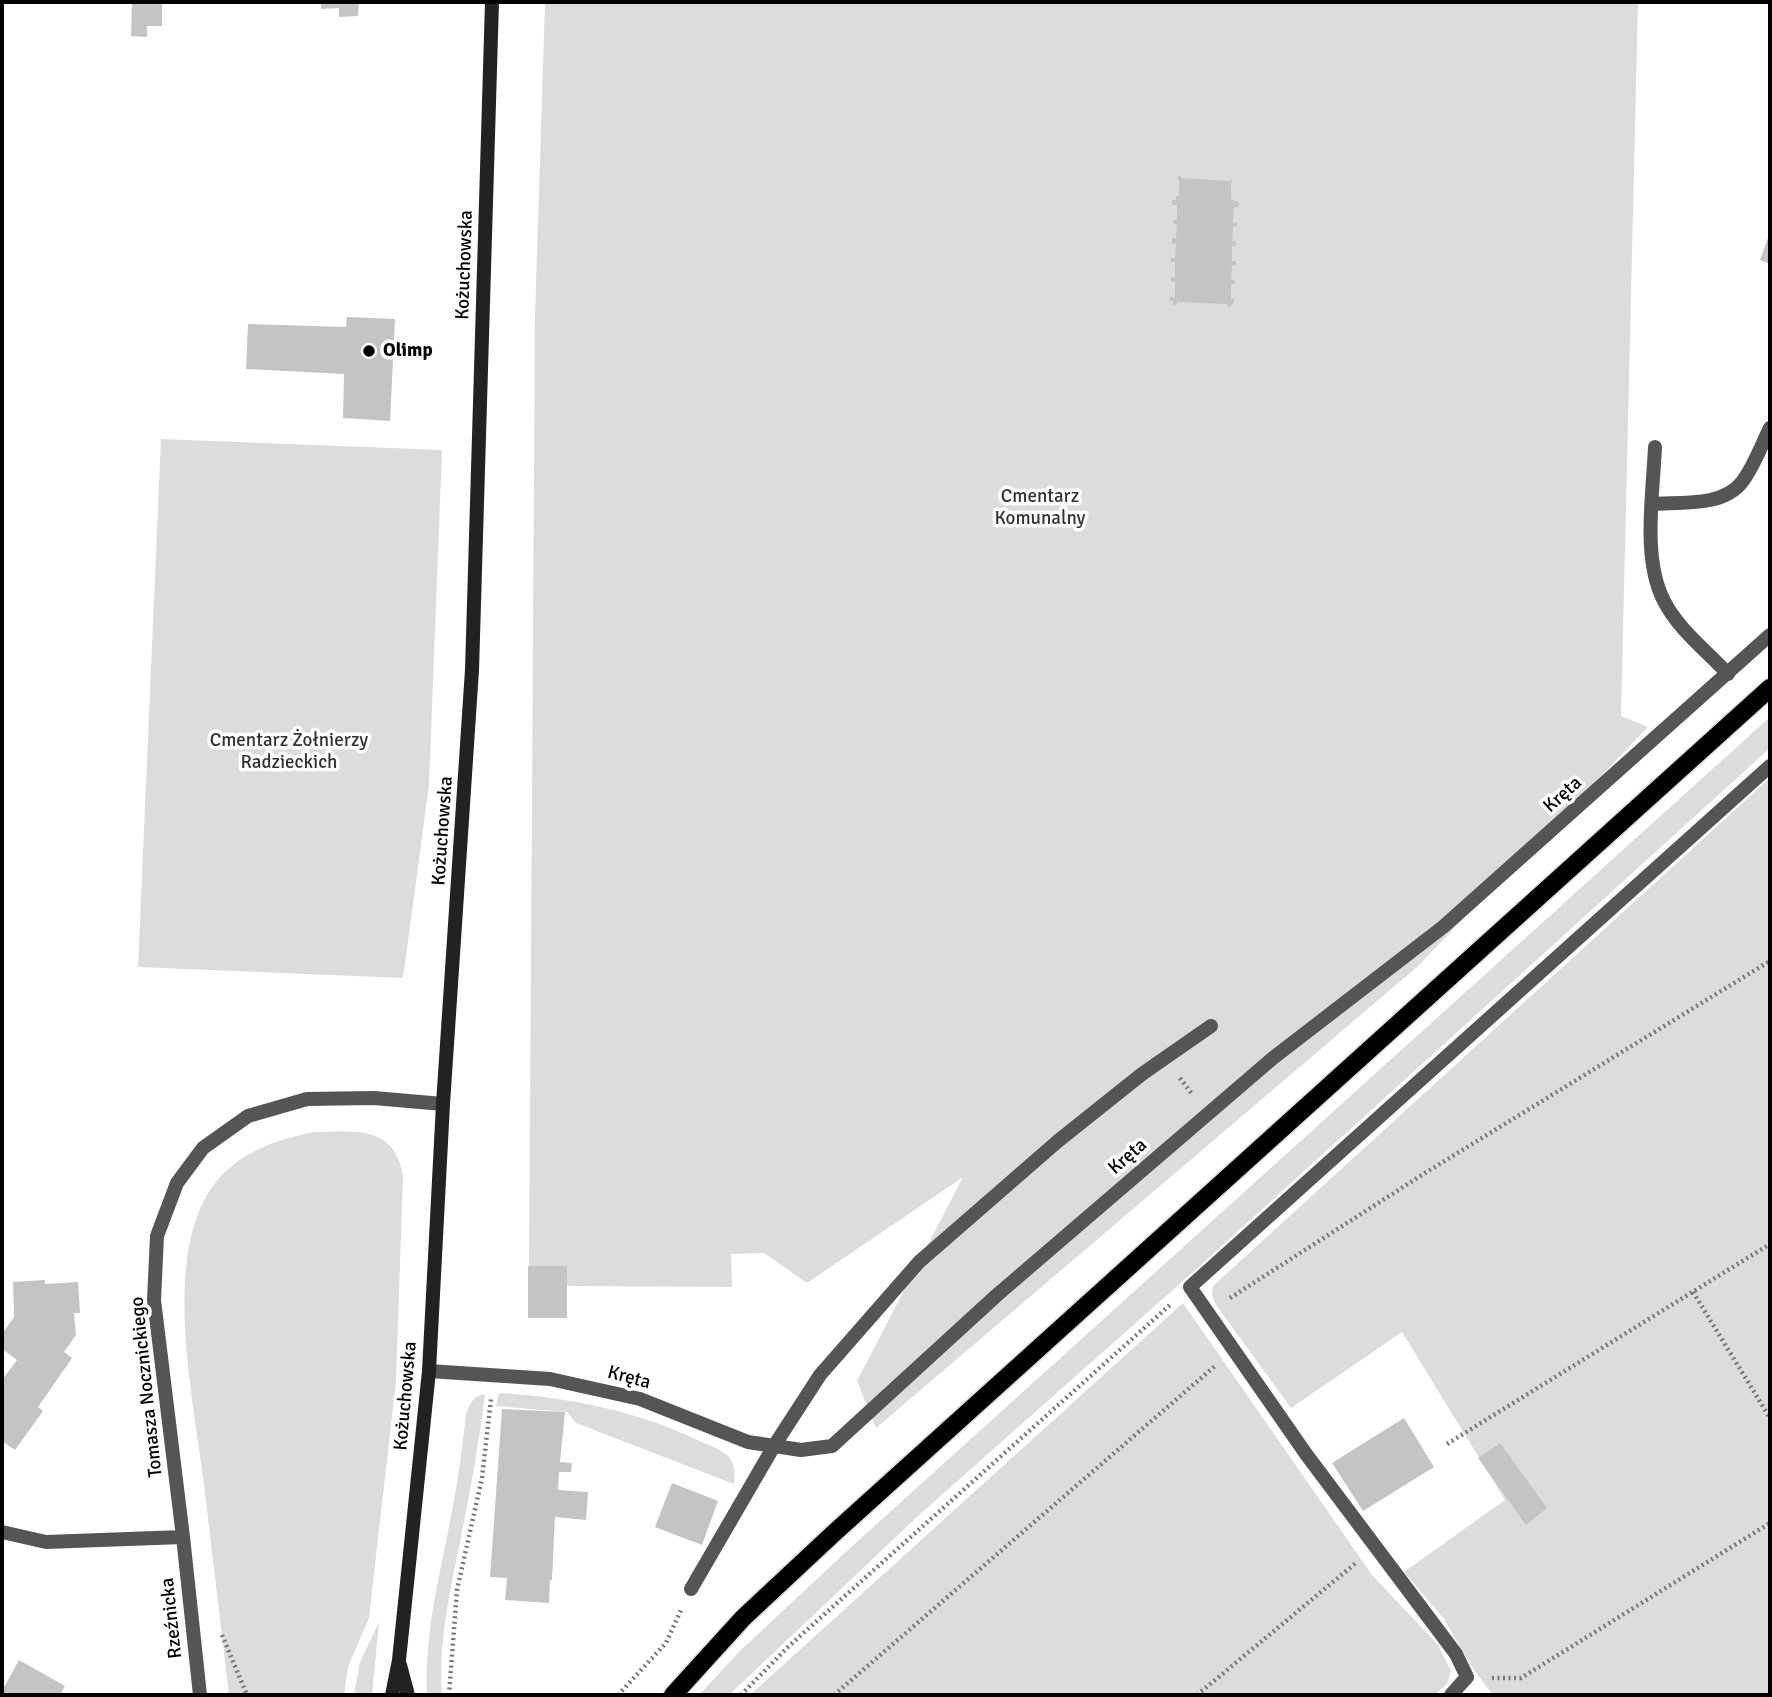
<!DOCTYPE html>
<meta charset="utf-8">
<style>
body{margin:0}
#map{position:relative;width:1772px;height:1697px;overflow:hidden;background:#fff;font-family:Signika,sans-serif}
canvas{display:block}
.frame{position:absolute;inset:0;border:4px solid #000;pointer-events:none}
</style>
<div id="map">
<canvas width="1772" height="1697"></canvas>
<div class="frame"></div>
</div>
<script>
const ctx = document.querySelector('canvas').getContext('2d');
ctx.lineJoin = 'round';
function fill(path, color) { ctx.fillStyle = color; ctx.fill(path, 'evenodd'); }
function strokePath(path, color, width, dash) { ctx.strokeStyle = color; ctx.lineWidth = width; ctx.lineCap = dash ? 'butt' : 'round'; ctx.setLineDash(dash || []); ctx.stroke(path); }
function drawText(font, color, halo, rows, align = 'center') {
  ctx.font = font + ' Signika,sans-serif'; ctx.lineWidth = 7; ctx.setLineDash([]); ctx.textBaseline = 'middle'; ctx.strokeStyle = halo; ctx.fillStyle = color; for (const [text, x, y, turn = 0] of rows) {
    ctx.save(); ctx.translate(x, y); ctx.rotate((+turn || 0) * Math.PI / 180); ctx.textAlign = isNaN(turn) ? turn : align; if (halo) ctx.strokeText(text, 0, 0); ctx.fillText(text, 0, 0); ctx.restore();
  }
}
fill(new Path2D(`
 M545 2H1638L1621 716 1648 727 1417 967 876 1428 857 1381 963 1177 807 1283 764 1253 731 1254 732 1287 570 1286 529 1266 535 317Z
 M161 439 442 450 429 785 403 978 138 967Z
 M1770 717V748L1183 1281 918 1516 729 1695H699L740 1651 849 1549Z
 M1770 778V1695H1493L1472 1667 1444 1619 1404 1572 1505 1500 1402 1332 1291 1408 1216 1305 1212 1295 1213 1286Z
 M313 1132C355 1132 394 1124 403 1176L396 1381 371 1600 369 1618 348 1667 344 1695H229C221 1625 212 1554 204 1484 194 1402 164 1269 207 1195 231 1155 271 1141 313 1132Z
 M1183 1303 1372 1575 1438 1645 1451 1671 1447 1684 1434 1695H750Z
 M499 1393C569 1397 638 1411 702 1442 711 1446 723 1450 730 1458 735 1466 735 1475 734 1484L576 1423 567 1412 496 1406Z
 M485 1394C479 1444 470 1492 460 1542 450 1592 438 1643 442 1695H427C424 1633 440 1576 451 1516 458 1482 462 1449 466 1415 469 1404 473 1396 485 1394Z
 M379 1622 372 1695H354L360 1662Z`), '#dcdcdc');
fill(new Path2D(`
 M132 2H162V26H147V37L131 36Z
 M321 2H359L358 16 339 17V8L321 9Z
 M1179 175 1182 178 1229 181 1231 179 1233 181 1231 183V199L1239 203 1238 207H1234L1233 223H1237V226L1233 227 1232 241H1236V246H1232V261H1236L1235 265H1232L1231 279 1235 280V284H1231V299H1235L1231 307H1227V304L1177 302V305H1173V301H1169L1170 297H1175V282L1171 281V277H1175V262H1171V258H1175L1176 244 1172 243V238H1176L1177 224H1173V220L1177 219V205H1172V200H1176V196H1179V180L1177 178Z
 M1770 232V264L1760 260Z
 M347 317 395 319 390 421 343 418 344 374 246 369 248 324 346 327Z
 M528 1266H567V1318H528Z
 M45 1280V1284L78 1282 80 1313H74L76 1335 64 1352 72 1358 38 1407 43 1411 15 1450 2 1441V1380L17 1360 2 1349V1334L14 1317 13 1282Z
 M502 1409 565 1412 560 1462 572 1463 571 1472H559L558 1490 588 1492 586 1520 555 1517 552 1580H550L549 1603 505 1600 507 1578 490 1577Z
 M1404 1418 1434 1467 1363 1511 1332 1463Z
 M1500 1443 1547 1508 1526 1525 1478 1458Z
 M672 1483 718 1501 702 1545 655 1527Z
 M19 1660 65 1686 60 1695H2V1691Z`), '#c4c4c4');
const primary = new Path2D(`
 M673 1695 743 1618 834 1533 1770 688`);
strokePath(primary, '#dbdbdb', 21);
strokePath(new Path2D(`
 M1180 1078 1192 1094
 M1693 1292 1770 1418
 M1230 1298 1425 1173 1770 961
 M1447 1444 1770 1244
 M222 1635 247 1695
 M1492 1678H1521L1770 1523
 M449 1695 457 1590 482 1478 491 1399
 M618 1695 666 1643 681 1610
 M741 1695 789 1646 1171 1304
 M834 1695 1215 1366
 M1197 1695 1357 1562`), '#777', 4.5, [2, 3.5]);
strokePath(new Path2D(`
 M1655 447C1653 494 1642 559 1664 601 1678 629 1707 651 1728 674
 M1653 504C1680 502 1723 507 1742 482 1754 466 1761 446 1770 428
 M691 1589 774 1446 820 1375 919 1262 1058 1141 1142 1074 1211 1026
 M1451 1695 1467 1677 1456 1654 1306 1454 1190 1287 1770 766`), '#555', 14);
strokePath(new Path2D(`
 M429 1371 550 1379 640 1399 748 1442 801 1450 832 1446 997 1295 1273 1058 1443 927 1770 635
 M2 1532 46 1542 183 1537 154 1300 157 1236 177 1183 203 1148 248 1116 307 1099 374 1098 443 1104
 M183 1537 200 1695`), '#555', 14);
strokePath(new Path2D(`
 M400 1665 408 1695
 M392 1695 399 1660 429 1371 443 1104 472 670 492 2`), '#222', 14);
strokePath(primary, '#000', 18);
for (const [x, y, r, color] of [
 [369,351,7,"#000"]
]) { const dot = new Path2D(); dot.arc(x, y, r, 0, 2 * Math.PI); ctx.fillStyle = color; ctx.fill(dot); strokePath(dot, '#fff', 2.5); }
drawText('19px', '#000', '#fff', [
 ["Kożuchowska",465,265,-88],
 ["Kręta",1563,795,-42],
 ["Kożuchowska",443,831,-86],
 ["Kręta",1128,1157,-41],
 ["Kręta",629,1378,15],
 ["Tomasza Nocznickiego",147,1387,-96],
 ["Kożuchowska",406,1396,-85],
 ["Rzeźnicka",172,1618,-96]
]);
drawText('bold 19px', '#000', '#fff', [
 ["Olimp",383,351]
], 'left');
drawText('19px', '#333', '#fff', [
 ["Cmentarz",1040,497],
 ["Komunalny",1040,519],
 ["Cmentarz Żołnierzy",289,741],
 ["Radzieckich",289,763]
]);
</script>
